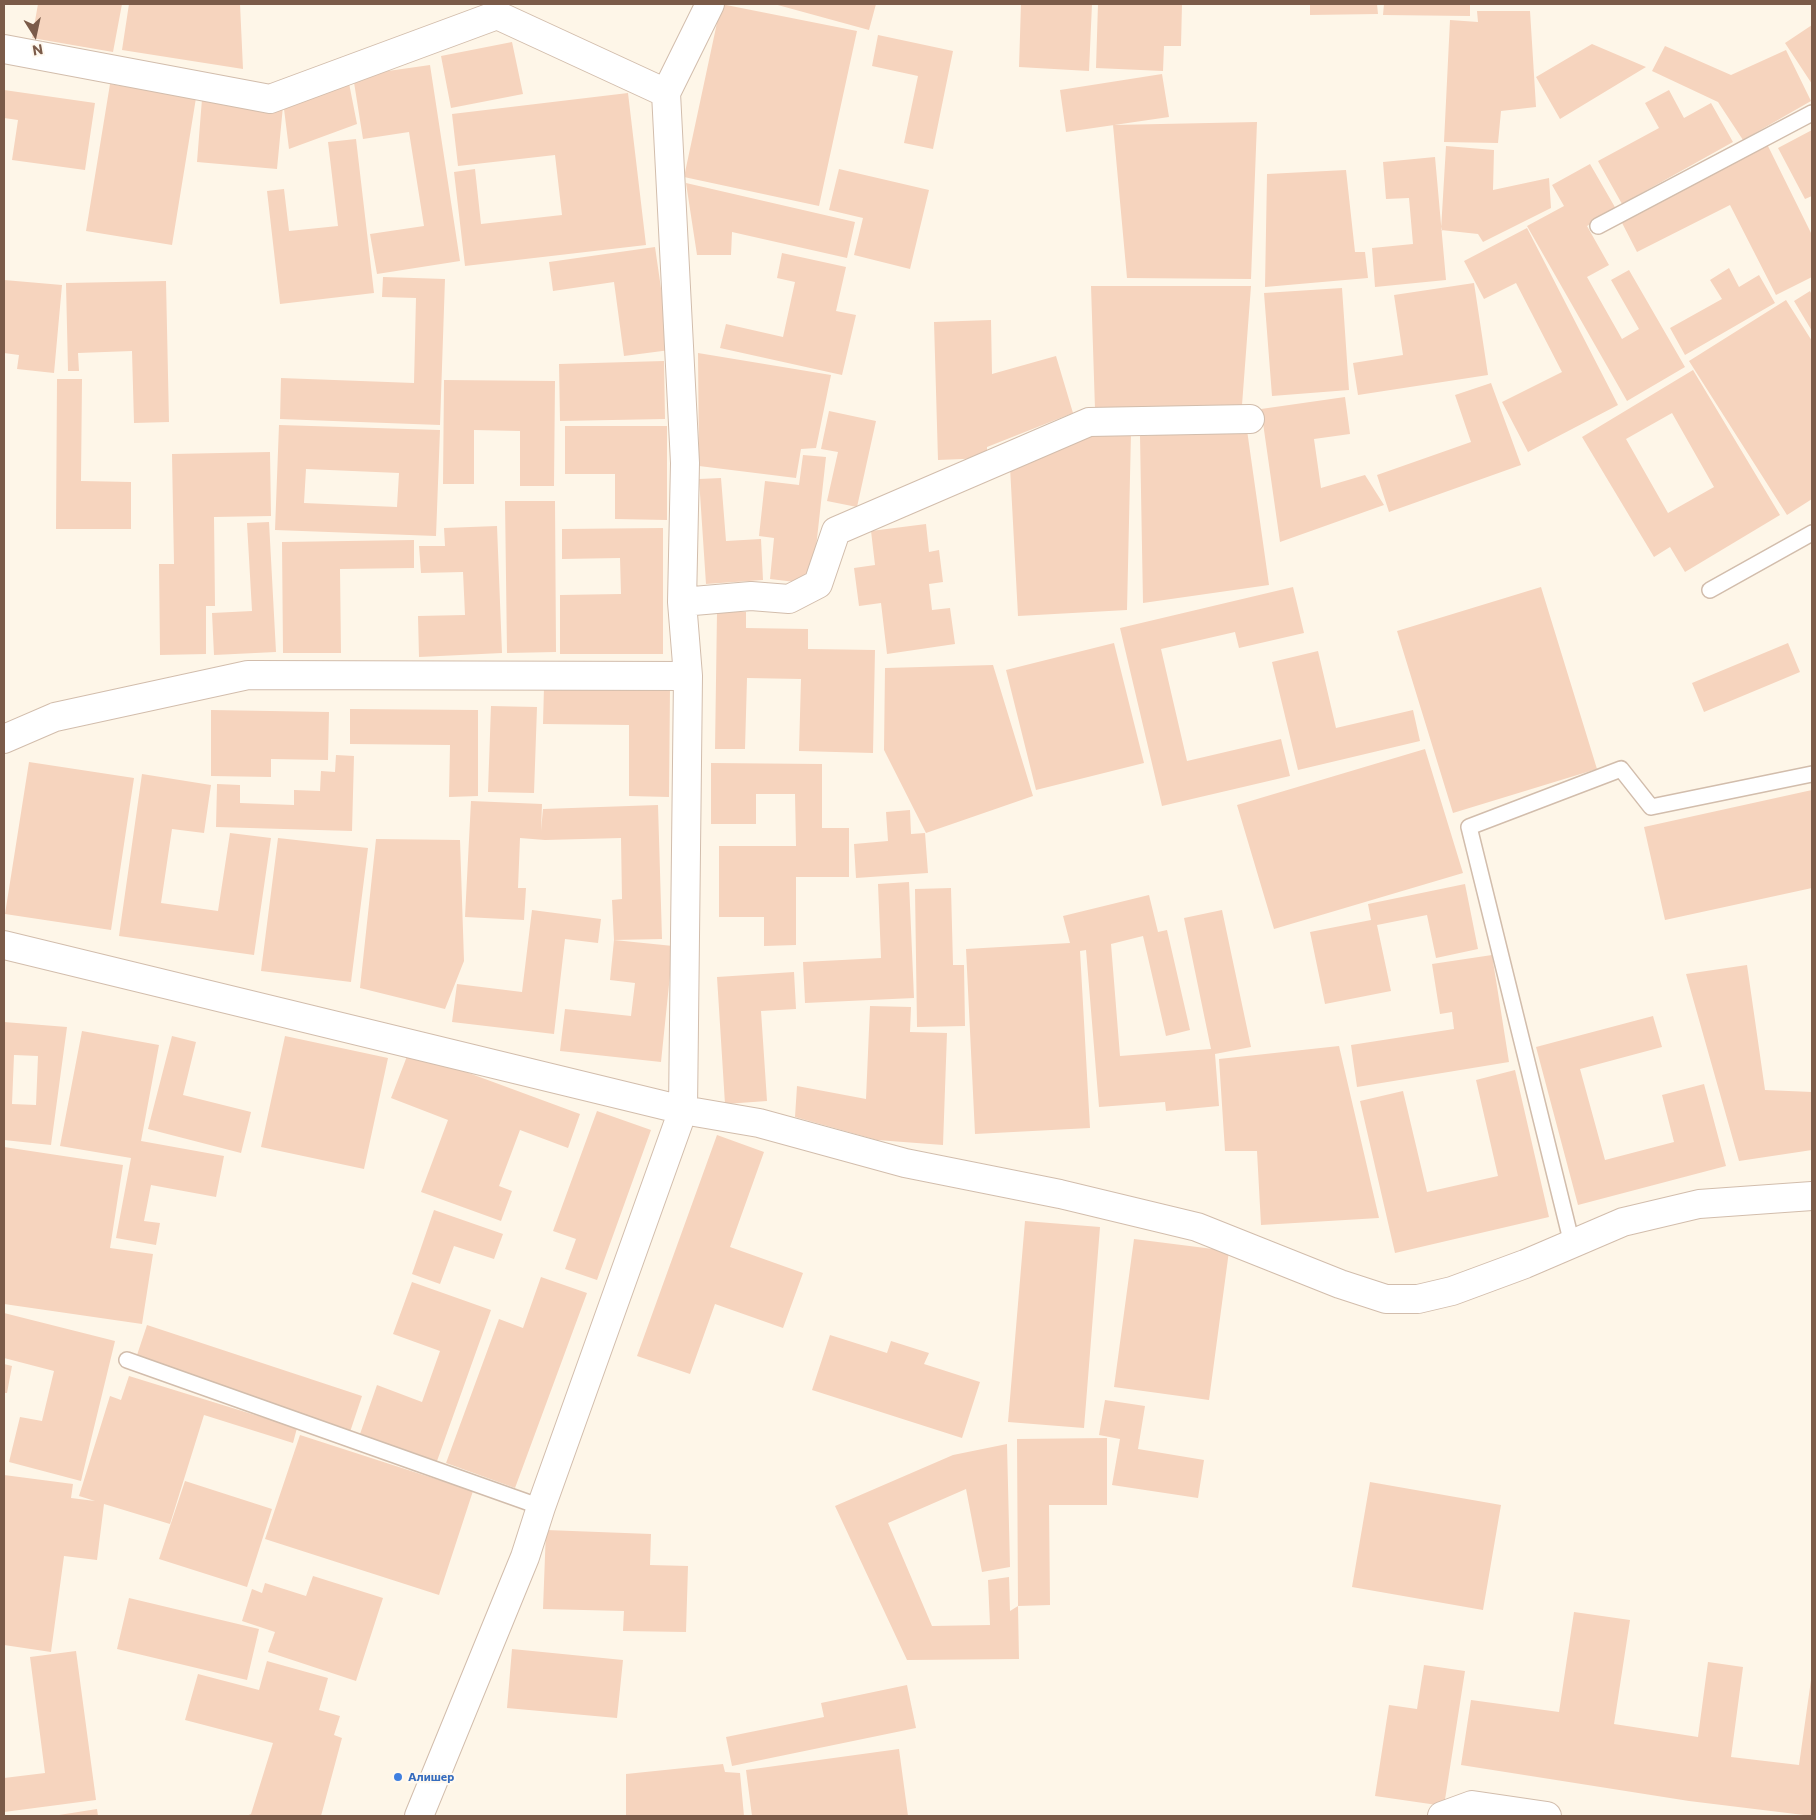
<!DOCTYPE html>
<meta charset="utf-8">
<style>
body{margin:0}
#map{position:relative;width:1816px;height:1820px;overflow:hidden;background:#fef6e8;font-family:Commissioner,sans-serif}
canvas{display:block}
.frame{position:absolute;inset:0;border:5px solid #7b5b49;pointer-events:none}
.north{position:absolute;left:10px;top:10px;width:50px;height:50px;-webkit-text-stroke:4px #fff9f0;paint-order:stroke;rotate:170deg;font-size:14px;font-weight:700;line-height:20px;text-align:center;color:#7b5b49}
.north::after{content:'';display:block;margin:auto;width:18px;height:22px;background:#7b5b49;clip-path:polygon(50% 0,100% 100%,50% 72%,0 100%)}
</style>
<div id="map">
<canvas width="1816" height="1820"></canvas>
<div class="frame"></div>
<div class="north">N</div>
</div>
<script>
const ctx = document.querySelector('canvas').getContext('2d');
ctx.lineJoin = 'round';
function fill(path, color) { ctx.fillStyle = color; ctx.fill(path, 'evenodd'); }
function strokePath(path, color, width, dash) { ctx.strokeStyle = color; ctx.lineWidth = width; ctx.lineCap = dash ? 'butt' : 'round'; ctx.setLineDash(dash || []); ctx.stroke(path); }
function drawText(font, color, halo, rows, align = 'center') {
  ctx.font = font + ' Commissioner,sans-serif'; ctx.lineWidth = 4.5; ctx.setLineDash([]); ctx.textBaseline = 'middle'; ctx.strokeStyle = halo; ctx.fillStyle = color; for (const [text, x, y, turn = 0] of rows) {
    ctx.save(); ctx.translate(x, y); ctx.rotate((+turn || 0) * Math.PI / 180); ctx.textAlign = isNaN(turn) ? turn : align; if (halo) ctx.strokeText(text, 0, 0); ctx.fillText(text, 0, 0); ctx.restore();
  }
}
fill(new Path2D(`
 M38 4H122L113 52 32 38Z
 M129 4H240L243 69 122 50Z
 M721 4 857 31 819 206 684 177Z
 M774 4H876L869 30Z
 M1021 4H1092L1089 71 1019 67Z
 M1098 4H1182L1181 46H1164L1163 71 1096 68Z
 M1310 4H1377L1378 14 1310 15Z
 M1384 4H1470V16L1383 15Z
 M1477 11H1530L1536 107 1501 111 1498 143 1444 142 1450 20 1478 22Z
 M1812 25V84L1785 43Z
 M878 35 953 51 933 149 904 143 918 76 872 66Z
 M512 42 523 94 451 108 441 56Z
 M1592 44 1646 67 1560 119 1536 77Z
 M1665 46 1731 75 1786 50 1811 101 1743 140 1718 102 1652 71Z
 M430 65 460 261 377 274 370 234 424 226 409 132 363 139 353 76Z
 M1162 74 1169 117 1066 132 1060 90Z
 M348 78 357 124 289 149 283 101Z
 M110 84 196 98 172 245 86 231Z
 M4 90 95 103 85 170 12 160 18 120 4 118Z
 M1669 90 1684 118 1711 103 1733 142 1622 204 1598 161 1659 128 1645 103Z
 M628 93 646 245 465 266 454 172 475 169 481 224 562 215 555 155 458 166 452 114Z
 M202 99 283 106 277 169 197 162Z
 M1257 122 1251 279 1127 278 1113 125Z
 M1812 130V196L1805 199 1778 148Z
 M356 139 374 293 280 304 267 191 284 189 289 231 338 226 328 142Z
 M1767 144 1812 235V277L1776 295 1730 205 1637 252 1620 219Z
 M1446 146 1494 150 1493 190 1549 178 1551 208 1483 242 1478 234 1441 230Z
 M1435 157 1446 280 1375 287 1372 248 1413 244 1409 198 1386 199 1383 162Z
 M1590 164 1616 209 1587 226 1609 265 1587 277 1622 339 1639 329 1611 280 1629 270 1685 367 1627 401 1527 226 1564 206 1552 185Z
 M839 169 929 190 910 269 854 255 863 218 829 210Z
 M1346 170 1355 252H1365L1368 278 1265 287 1267 174Z
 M686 183 855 222 847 258 732 232 731 255H697Z
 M1527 228 1618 405 1528 452 1502 402 1562 372 1516 283 1484 299 1464 261Z
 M655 247 670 350 624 356 614 282 553 291 549 262Z
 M782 253 846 267 836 311 856 315 842 375 720 348 726 324 783 337 795 282 777 278Z
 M1729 268 1739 287 1759 275 1775 303 1685 355 1670 328 1722 299 1710 280Z
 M383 277 445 279 440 425 280 419 281 378 414 383 416 298 382 297Z
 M4 280 62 285 54 373 17 369 19 355 4 353Z
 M166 281 169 422 134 423 132 351 78 353 79 371H68L66 283Z
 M1474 283 1488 375 1358 395 1353 363 1403 355 1394 295Z
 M1091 286H1251L1242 405 1095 409Z
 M1342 288 1349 390 1272 396 1264 293Z
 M1810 291 1812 295V331L1794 301Z
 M1786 300 1812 341V499L1787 515 1689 361Z
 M991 320 992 374 1056 356 1073 413 987 447V458L938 460 934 322Z
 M698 353 831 375 816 448 801 449 796 478 699 466Z
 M664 361 665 419 560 421 559 364Z
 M1693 370 1780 515 1685 572 1670 547 1654 557 1582 437ZM1672 413 1714 487 1668 513 1626 439Z
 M57 379H82L81 481 131 482V529H56Z
 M444 380 555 381 554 486H520V431L474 430V484H443Z
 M1491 383 1521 465 1389 512 1377 475 1471 442 1455 395Z
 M1345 397 1350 434 1314 439 1321 488 1365 475 1384 505 1280 542 1261 409Z
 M829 411 876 421 857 507 827 501 838 452 821 449Z
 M279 425 440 430 436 536 275 530ZM306 469 399 473 397 507 304 503Z
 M565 426H667V520L615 519V474H565Z
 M1247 430 1269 585 1143 603 1140 436Z
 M1131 433 1127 610 1018 616 1010 467 1085 435Z
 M270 452 271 516 214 517 215 606H206V654L160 655 159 564H174L172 454Z
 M803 455 826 457 812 584 770 579 774 538 759 536 765 481 799 485Z
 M721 478 726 541 761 539 763 580 706 584 699 479Z
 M505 501H555L556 652 507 653Z
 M269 522 276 652 214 655 212 613 252 611 247 523Z
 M926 524 929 552 939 550 943 582 929 584 932 610 950 608 955 644 887 654 881 603 859 606 854 568 875 565 871 531Z
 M497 526 502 653 419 657 418 616 465 615 463 572 421 573 419 546H445L444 528Z
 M663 528V654H560V595L621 594 620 558 562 559V529Z
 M414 540V568L340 569 341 653H283L282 542Z
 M1293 587 1304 633 1239 648 1235 632 1161 649 1187 761 1281 739 1290 776 1162 806 1120 628Z
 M1541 587 1597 769 1453 813 1397 631Z
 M717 612H746V628L808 629V649L875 650 873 753 799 751 801 679 747 678 745 749H715Z
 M1114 643 1144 763 1036 790 1006 670Z
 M1788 643 1800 672 1704 712 1692 683Z
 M1318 651 1336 728 1413 710 1420 741 1298 770 1272 662Z
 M993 665 1033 796 926 833 884 750 885 668Z
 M544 687 670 688 669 797 629 796V725L543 724Z
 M491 706 537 707 534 793 488 792Z
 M350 709 478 710V796L449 797 450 745 350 744Z
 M211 710 329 712 328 760 271 759V777L211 776Z
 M1425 749 1463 873 1274 929 1237 805Z
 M336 755 354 756 352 831 216 827 217 784 240 785V803L294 805V790L320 791 321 771 335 772Z
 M29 762 134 778 111 930 5 914Z
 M711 763 822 764V828H849V877H796V945L764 946V917H719V846H796L795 794H756V824H711Z
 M142 774 211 785 204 833 172 829 161 903 218 911 230 833 271 838 254 955 119 936Z
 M1812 790V888L1665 920 1644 827Z
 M471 801 542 804 541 831 543 809 658 805 662 939 614 940 673 946 661 1062 560 1051 565 1009 631 1016 635 983 610 980 614 940 612 900 622 899 621 838 545 840 520 838 518 888H526L524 920 465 917Z
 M910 810 911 834 925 833 928 873 856 878 854 844 888 841 886 812Z
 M278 838 368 848 351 982 261 971Z
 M376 839 460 840 464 961 445 1009 360 988Z
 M909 882 914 998 805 1003 803 962 881 958 878 884Z
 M1465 884 1478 949 1436 958 1427 915 1377 925 1391 991 1325 1004 1310 932 1371 920 1368 904Z
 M951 888 953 965H964L965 1026 917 1027 915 889Z
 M1149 895 1158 932 1167 930 1190 1030 1166 1036 1143 936 1111 944 1120 1056 1211 1049 1184 918 1222 910 1251 1047 1215 1054 1219 1106 1166 1111 1165 1102 1099 1107 1086 950 1080 951 1090 1128 975 1134 966 949 1070 943 1063 916Z
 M532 910 601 919 598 943 565 939 554 1034 452 1022 457 984 522 992Z
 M1492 955 1509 1062 1357 1087 1351 1045 1454 1029 1452 1012 1440 1014 1432 964Z
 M1747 965 1765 1090 1812 1092V1150L1739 1161 1686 974Z
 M794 972 796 1009 761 1011 767 1101 725 1104 717 977Z
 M870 1006 911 1007 910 1032 947 1033 943 1145 877 1140 795 1117 797 1086 866 1099Z
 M1653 1016 1662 1047 1580 1069 1605 1160 1674 1142 1662 1095 1704 1084 1726 1166 1578 1205 1536 1047Z
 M4 1022 67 1027 51 1145 4 1140ZM14 1055 38 1056 36 1105 12 1104Z
 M82 1031 159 1045 141 1141 224 1156 216 1197 151 1185 144 1221 160 1223 156 1245 116 1238 131 1158 60 1146Z
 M172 1036 196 1042 183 1095 251 1112 241 1153 148 1129Z
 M285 1036 388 1058 364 1169 261 1147Z
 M1339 1046 1379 1218 1261 1225 1257 1151H1225L1219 1059Z
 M409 1051 580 1114 568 1148 520 1130 499 1186 512 1191 501 1221 421 1192 448 1120 391 1098Z
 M1515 1070 1549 1217 1395 1253 1360 1101 1403 1091 1427 1192 1498 1176 1476 1080Z
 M597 1111 651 1130 597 1280 565 1269 576 1239 553 1231Z
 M717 1135 764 1152 730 1247 803 1273 783 1328 715 1304 690 1374 637 1356Z
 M4 1147 123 1165 110 1248 153 1254 142 1324 4 1304Z
 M434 1210 503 1234 494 1259 454 1246 440 1284 412 1274Z
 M1025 1221 1100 1227 1084 1428 1008 1422Z
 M1134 1239 1229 1251 1209 1400 1114 1387Z
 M541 1277 587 1293 515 1488 446 1463 499 1319 523 1328Z
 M412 1282 491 1310 437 1461 360 1434 377 1385 422 1402 440 1351 393 1334Z
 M4 1313 115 1341 81 1481 9 1462 20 1417 42 1421 54 1371 4 1358Z
 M147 1325 362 1396 350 1432 135 1361Z
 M830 1335 887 1353 891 1341 929 1353 924 1364 980 1382 962 1438 812 1390Z
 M4 1364 12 1366 7 1393H4Z
 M129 1376 297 1428 293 1443 204 1415 170 1524 104 1504 97 1560 64 1556 51 1652 4 1645V1475L73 1484 71 1498 95 1501 79 1496 110 1396 121 1400Z
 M1105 1400 1145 1406 1138 1449 1204 1460 1198 1498 1112 1485 1120 1439 1099 1435Z
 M300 1435 473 1491 439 1595 265 1539Z
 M1107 1438V1505H1049L1050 1605 1018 1606 1017 1439Z
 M1007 1444 1010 1567 982 1572 966 1489 888 1523 932 1626 990 1625 988 1580 1009 1577 1010 1611 1018 1606 1019 1659 907 1660 835 1506 953 1455Z
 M185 1481 272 1509 247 1587 159 1559Z
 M1370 1482 1501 1505 1483 1610 1352 1587Z
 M546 1530 651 1534 650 1565 688 1566 686 1632 623 1631 624 1611 543 1609Z
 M313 1576 383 1598 356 1681 268 1652 275 1632 242 1621 252 1589 262 1593 265 1583 306 1596Z
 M129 1598 259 1629 247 1680 117 1649Z
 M1574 1612 1630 1620 1614 1724 1698 1737 1708 1662 1743 1667 1731 1757 1799 1765 1812 1673V1816L1689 1801 1461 1765 1471 1700 1559 1712Z
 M512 1649 623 1660 617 1718 507 1708Z
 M76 1651 96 1800 4 1812V1778L45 1773 30 1657Z
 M267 1661 328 1678 319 1710 340 1716 334 1735 342 1738 321 1816H246L251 1814 273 1743 185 1720 198 1674 259 1690Z
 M1424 1665 1465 1671 1444 1806 1375 1796 1389 1705 1417 1709Z
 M907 1685 916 1728 732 1766 726 1737 824 1717 821 1703Z
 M899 1749 908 1816H752L746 1770Z
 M723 1764 725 1772 740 1773 744 1816H626V1774Z
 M97 1809 98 1816H59V1815Z`), '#f6d4be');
const service = new Path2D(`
 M1598 226 1812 113
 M1710 590 1812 533
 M1572 1244 1469 827 1621 769 1651 807 1812 774
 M127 1360 541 1507`);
const minor = new Path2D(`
 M4 49 270 99 497 15 666 93
 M682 602 751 596 789 599 818 584 836 531 1089 422 1250 419
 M4 739 55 717 248 675 688 676
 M4 945 683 1110 759 1123 905 1163 1060 1194 1197 1227 1340 1284 1386 1299H1418L1452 1291 1525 1264 1623 1222 1699 1204 1812 1196
 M419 1816 525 1557 541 1507 683 1110 688 676 682 602 685 463 666 93 710 4
 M1442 1816 1472 1805 1547 1816`);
strokePath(service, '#d2bdac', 18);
strokePath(minor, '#d2bdac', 30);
strokePath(service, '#fff', 15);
strokePath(minor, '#fff', 28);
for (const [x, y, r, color] of [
 [398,1777,5,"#3f7fe0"]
]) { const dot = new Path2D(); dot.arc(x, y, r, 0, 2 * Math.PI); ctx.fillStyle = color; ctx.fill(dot); strokePath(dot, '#fff9f0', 2); }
drawText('bold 12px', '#366cbe', '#fff9f0', [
 ["Алишер",408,1777]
], 'left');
</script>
